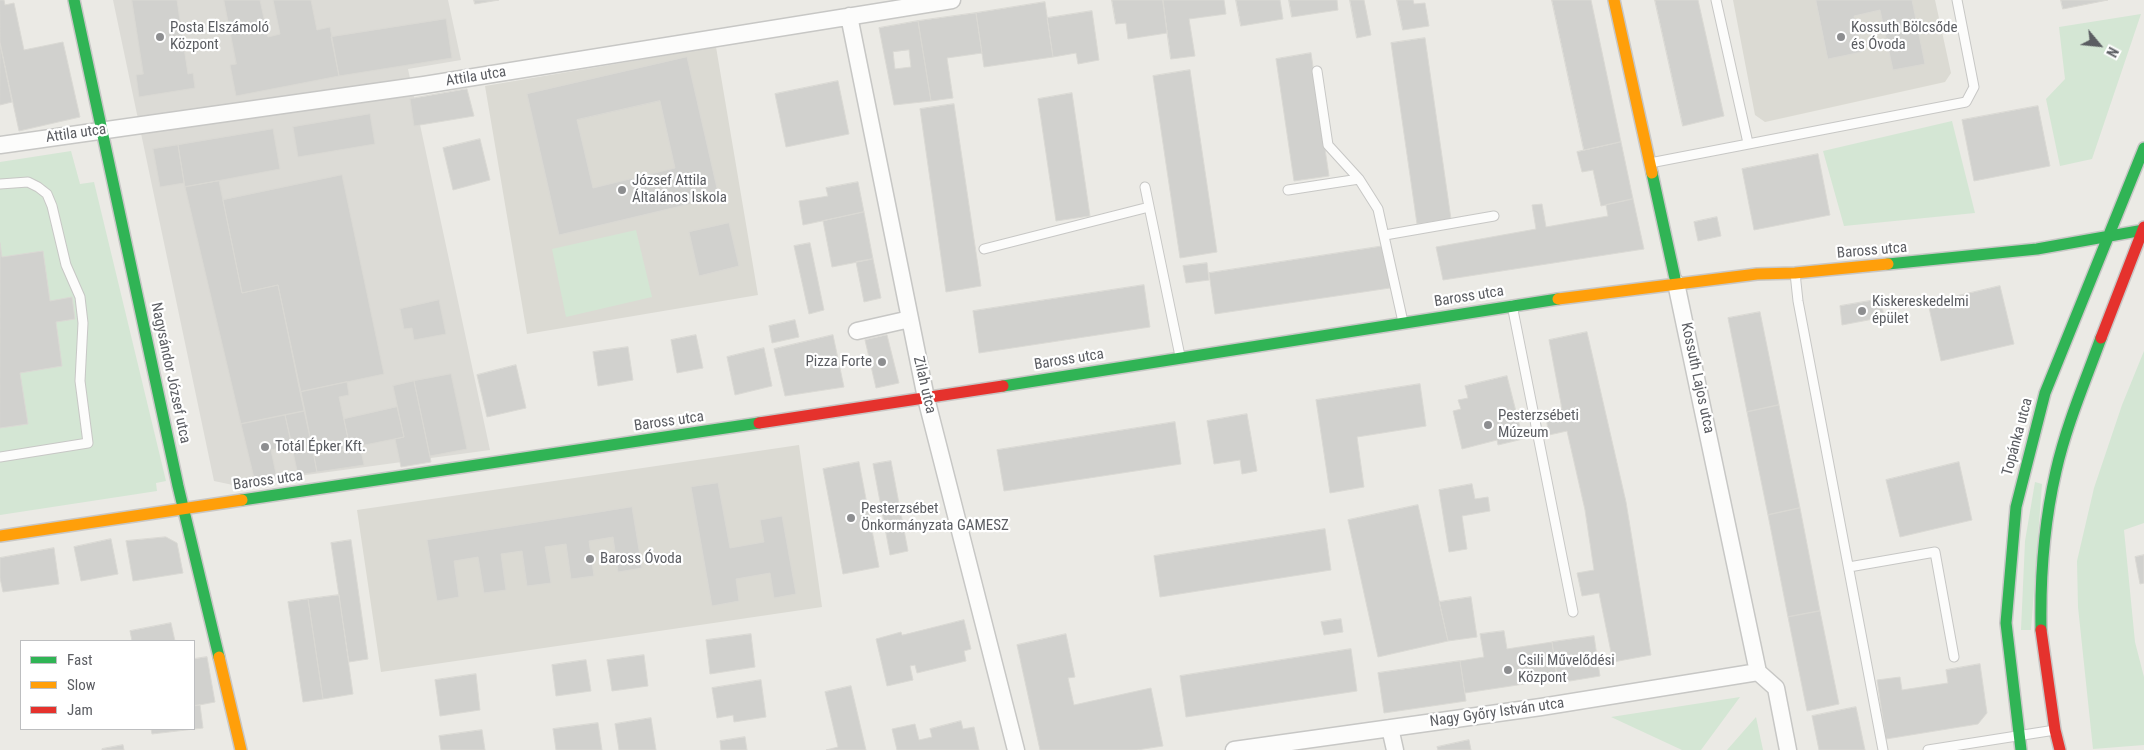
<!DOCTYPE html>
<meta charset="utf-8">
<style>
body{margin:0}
#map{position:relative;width:2144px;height:750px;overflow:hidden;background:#ebeae5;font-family:"Roboto Condensed",sans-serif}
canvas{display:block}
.legend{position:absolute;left:20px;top:640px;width:175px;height:90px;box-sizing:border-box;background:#fff;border:1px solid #bdbec0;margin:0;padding:6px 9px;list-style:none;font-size:15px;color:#5b5d62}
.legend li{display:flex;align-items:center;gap:10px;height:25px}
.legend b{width:25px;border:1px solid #bdbec0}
.north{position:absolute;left:2074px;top:20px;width:50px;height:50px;-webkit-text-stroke:4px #fff;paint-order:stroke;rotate:118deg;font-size:14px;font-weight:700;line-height:20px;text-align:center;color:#5b5d62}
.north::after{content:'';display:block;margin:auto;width:18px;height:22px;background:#5b5d62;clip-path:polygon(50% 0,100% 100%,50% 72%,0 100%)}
</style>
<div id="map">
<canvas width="2144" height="750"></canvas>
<ul class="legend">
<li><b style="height:6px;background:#30b455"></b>Fast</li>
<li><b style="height:6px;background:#ff9f0a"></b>Slow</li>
<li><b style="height:6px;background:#e5322d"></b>Jam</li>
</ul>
<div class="north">N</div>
</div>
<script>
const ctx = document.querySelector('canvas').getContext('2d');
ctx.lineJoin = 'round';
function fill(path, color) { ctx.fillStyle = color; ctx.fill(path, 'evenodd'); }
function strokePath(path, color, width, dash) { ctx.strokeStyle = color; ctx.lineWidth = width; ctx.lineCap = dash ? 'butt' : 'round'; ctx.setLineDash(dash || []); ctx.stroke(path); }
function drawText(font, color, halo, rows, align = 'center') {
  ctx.font = font + ' "Roboto Condensed",sans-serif'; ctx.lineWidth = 4.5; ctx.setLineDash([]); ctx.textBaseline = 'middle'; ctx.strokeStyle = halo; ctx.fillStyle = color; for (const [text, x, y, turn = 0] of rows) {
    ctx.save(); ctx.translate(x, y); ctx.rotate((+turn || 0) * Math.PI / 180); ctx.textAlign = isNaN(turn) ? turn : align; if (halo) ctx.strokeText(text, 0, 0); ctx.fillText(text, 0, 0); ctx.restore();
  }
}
fill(new Path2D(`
 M113 0H448L461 60 408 69 490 450 233 485 214 481Z`), '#dcdbd6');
fill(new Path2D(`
 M1733 0H1935L1951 73 1945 82 1765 122 1755 115Z
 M716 47 758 295 527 334 485 86Z
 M799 445 822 607 381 672 357 510Z`), '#dbdad3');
fill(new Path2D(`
 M2141 14 2092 159 2060 166 2046 99 2065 79 2059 27Z
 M1952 121 1975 213 1844 226 1823 151Z
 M71 151 80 184 94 182 166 481 156 483 157 491 0 515V162Z
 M636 230 652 297 566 317 552 249Z
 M2144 351V523L2124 530 2135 642 2144 677V745L2093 749 2078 607 2077 561 2094 488 2122 405Z
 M2035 482 2042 484 2031 630H2021L2025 541Z
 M1740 697 1701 750H1682L1611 717Z
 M1756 717 1763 750H1727Z`), '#d4e6d4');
const building = new Path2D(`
 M0 0H4L5 5 14 3 24 50 63 42 80 117 19 131 0 43Z
 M132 0H177L188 74 193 73 195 88 139 97 136 75 143 74Z
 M224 0H260L268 37 280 34 273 0H311L317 30 330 27 339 76 236 96 230 65 236 64Z
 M474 0H499L475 4Z
 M1112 0H1163L1167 33 1128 39 1126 23 1116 24Z
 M1163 0H1224L1226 14 1189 19 1195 56 1171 59Z
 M1236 0H1280L1283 19 1241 26Z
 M1289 0H1337L1338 10 1292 17Z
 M1350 0H1364L1371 35 1357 38Z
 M1397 0H1413L1414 4 1425 3 1429 26 1403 30Z
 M1552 0H1591L1621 142 1584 150Z
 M1655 0H1698L1724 116 1683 126Z
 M1816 0H1912L1925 64 1893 70 1880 10 1854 16 1862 52 1828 59Z
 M2061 0H2108L2063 9Z
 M1045 2 1053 57 984 67 976 13Z
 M1092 11 1099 60 1078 64 1076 53 1053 57 1047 18Z
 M976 13 982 53 947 58 953 98 931 101 918 21Z
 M446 19 452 58 339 76 331 37Z
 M918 21 931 101 894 105 879 28ZM909 50 911 67 895 69 893 52Z
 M1425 38 1451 219 1417 224 1391 43Z
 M0 43 12 102 0 105Z
 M1311 53 1329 176 1294 181 1276 59Z
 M687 57 719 197 559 235 527 94ZM660 101 675 168 593 188 577 120Z
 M1190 70 1217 252 1180 258 1153 76Z
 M838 81 849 134 786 147 775 94Z
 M467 89 474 116 414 126 410 99Z
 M1072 93 1090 216 1056 221 1038 99Z
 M954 104 981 286 946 292 920 109Z
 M2038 106 2050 166 1974 181 1962 120Z
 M370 114 375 144 298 157 293 127Z
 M273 129 280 169 185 187 178 145Z
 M480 139 490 180 453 190 443 148Z
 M1621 142 1633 199 1601 206 1593 170 1582 172 1577 152Z
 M178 145 184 183 160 187 153 149Z
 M1818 154 1830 215 1754 230 1742 169Z
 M342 175 384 374 300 392 278 285 242 293 223 200Z
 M219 181 242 293 278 285 305 411 241 424 185 187Z
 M858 182 864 212 803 225 799 201 828 196 826 188Z
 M1633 199 1644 249 1443 280 1436 247 1536 229 1532 205 1542 204 1546 227 1608 216 1606 205Z
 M864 212 873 259 832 267 823 221Z
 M1717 217 1721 236 1698 241 1694 222Z
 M729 223 739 266 699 276 689 232Z
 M0 243 2 257 43 251 50 301 72 297 75 319 56 322 62 366 20 373 28 424 0 428Z
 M810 243 824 310 809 314 794 246Z
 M1384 246 1390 288 1215 314 1209 273Z
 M873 259 881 298 864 302 856 262Z
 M1207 263 1209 280 1186 283 1183 266Z
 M1144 285 1150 327 979 353 973 311Z
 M2000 286 2014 344 1941 361 1928 303Z
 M1881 299 1884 317 1842 325 1840 306Z
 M439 300 446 334 414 340 412 328 404 329 400 309Z
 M1760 312 1779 405 1747 412 1728 318Z
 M795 320 799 337 772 343 769 326Z
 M1587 332 1626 502 1651 655 1613 662 1599 593 1582 596 1577 573 1594 570 1585 510 1567 431 1549 435 1545 412 1562 409 1549 340Z
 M696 335 703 368 677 373 671 340Z
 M833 335 844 387 785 396 774 349Z
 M887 335 899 383 876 388 865 340Z
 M628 347 633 380 598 386 593 352Z
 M764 348 772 386 735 395 727 357Z
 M516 365 526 408 487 417 477 375Z
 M451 374 467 449 430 456 414 381Z
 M1507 376 1523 439 1498 445 1497 440 1462 449 1453 411 1461 409 1458 400 1468 398 1465 386Z
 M414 381 431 462 401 467 395 439 404 437 393 386Z
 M347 382 349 395 339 397 350 448 314 456 300 392Z
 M1420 384 1426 426 1357 437 1364 487 1330 493 1316 400Z
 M1779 405 1800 508 1768 515 1747 412Z
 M397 407 404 437 350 448 344 419Z
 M305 411 317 472 298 475 285 415Z
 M1247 414 1257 471 1242 474 1240 460 1214 464 1207 421Z
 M285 415 292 445 271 450 277 479 255 482 241 424Z
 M1175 422 1181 464 1004 491 997 450Z
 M360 446 364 465 317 472 314 456Z
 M891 461 908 551 890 555 873 464Z
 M859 462 879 567 843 574 823 469Z
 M1959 462 1972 520 1900 537 1886 480Z
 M718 483 730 548 764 542 760 520 782 516 796 594 774 598 770 573 736 579 739 601 712 606 691 487Z
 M1472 484 1475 499 1488 497 1490 511 1462 516 1467 549 1449 552 1439 490Z
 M1418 505 1448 641 1378 657 1348 520Z
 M632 507 642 568 618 572 613 537 589 541 594 576 571 579 566 544 545 547 551 583 527 586 522 551 501 554 506 590 484 593 478 557 454 561 459 597 437 601 427 540Z
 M1800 508 1820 611 1788 617 1768 515Z
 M1325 529 1331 570 1160 597 1154 556Z
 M166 537 177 543 183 573 133 581 126 541Z
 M111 539 118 574 81 581 74 547Z
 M351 540 368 659 349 662 331 543Z
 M54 548 59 584 3 592 0 578V558Z
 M2144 555V583L2140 584 2135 557Z
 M339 595 353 694 323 699 308 599Z
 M1471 597 1477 637 1448 641 1439 602Z
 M308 599 323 699 303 702 288 602Z
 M1820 611 1839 704 1807 711 1788 617Z
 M1341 619 1343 632 1324 635 1321 622Z
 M964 620 971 649 964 651 966 661 917 673 915 665 910 666 913 680 887 686 876 639 901 632 902 635Z
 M171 623 175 641H132L130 631Z
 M1504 631 1507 649 1552 642 1557 679 1465 693 1460 661 1484 657 1480 634Z
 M751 634 755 667 710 674 706 640Z
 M1066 634 1075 677 1068 678 1074 705 1151 688 1163 746 1137 750H1040L1017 645Z
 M1594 636 1600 676 1558 683 1552 642Z
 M1351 649 1357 691 1186 717 1180 676Z
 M644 655 648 686 612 691 607 660Z
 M207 657 215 702 194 706V659Z
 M586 660 591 691 556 696 552 665Z
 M1460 661 1466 701 1384 713 1378 673Z
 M1980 664 1987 713 1978 724 1886 739 1877 680 1900 677 1902 690 1948 683 1946 670Z
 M476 674 480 710 440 716 435 680Z
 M761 680 766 717 734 722 733 715 717 718 712 688Z
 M851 686 866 750H826L838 747 825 692Z
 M200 705 203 728 152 734 151 729H194V706Z
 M1856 707 1865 750H1819L1812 716Z
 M651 718 656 750H619L615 724Z
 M961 721 963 729 974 727 979 750H897L892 729 915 724 919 740 932 737 930 729Z
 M598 723 602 750H556L553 729Z
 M482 730 485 750H441L439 736Z
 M745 737 747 750H721L720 741Z
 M1469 740 1471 750H1438L1437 747Z
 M123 745 124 750H102V749Z`);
fill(building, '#d1d1ce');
strokePath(building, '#dad9d4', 1);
const lane = new Path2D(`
 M1716 0 1748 143
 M1317 71 1328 145 1359 179 1378 209 1403 322
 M1650 163 1966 102 1974 87 1957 0
 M0 184 28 182 38 187 47 194 52 206 66 265 80 297 83 323 80 381 88 443 0 457
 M1145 187 1180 356
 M1288 190 1359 179
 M1385 235 1494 216
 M984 249 1149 207
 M1795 273 1798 301 1883 750
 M1512 305 1573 612
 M1849 567 1935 552 1954 657
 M1928 750 2055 730`);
const street = new Path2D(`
 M849 16 926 398 1016 750
 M0 145 424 85 952 0
 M1676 283 1758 672 1776 688 1788 750
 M857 331 910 319
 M1390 728 1395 750
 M1234 750 1541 707 1758 672`);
const fast = new Path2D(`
 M74 0 178 486 219 657
 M1652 173 1676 283
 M1888 264 2037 249 2144 230
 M1003 386 1558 299
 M242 500 759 423
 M2041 630C2040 577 2044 523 2056 471 2066 426 2085 382 2101 338
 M2021 750 2006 623 2016 507 2045 393 2144 148`);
const slow = new Path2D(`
 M1614 0 1652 173
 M1558 299 1757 274 1795 273 1888 264
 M0 536 242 500
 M219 657 241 750`);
const jam = new Path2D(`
 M2101 338 2144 227
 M759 423 1003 386
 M2041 630 2055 730 2060 750`);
strokePath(lane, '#c7c7c5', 11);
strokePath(street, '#c7c7c5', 19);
strokePath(fast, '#c8c7c6', 14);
strokePath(slow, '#c8c7c6', 14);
strokePath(jam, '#c8c7c6', 14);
strokePath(lane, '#fcfcfb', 9);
strokePath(street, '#fcfcfb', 16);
strokePath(fast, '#30b455', 11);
strokePath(slow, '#ff9f0a', 11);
strokePath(jam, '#e5322d', 11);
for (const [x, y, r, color] of [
 [160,37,5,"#8d8e90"],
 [1841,37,5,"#8d8e90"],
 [622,190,5,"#8d8e90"],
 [1862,311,5,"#8d8e90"],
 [882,362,5,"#8d8e90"],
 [1488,425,5,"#8d8e90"],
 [265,447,5,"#8d8e90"],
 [851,518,5,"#8d8e90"],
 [590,559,5,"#8d8e90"],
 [1508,670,5,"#8d8e90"]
]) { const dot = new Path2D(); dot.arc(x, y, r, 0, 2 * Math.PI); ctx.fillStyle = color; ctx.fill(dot); strokePath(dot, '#fff', 2); }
drawText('15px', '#5b5d62', '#fff', [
 ["Posta Elszámoló",170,28],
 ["Központ",170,45],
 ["Kossuth Bölcsőde",1851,28],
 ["és Óvoda",1851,45],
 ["József Attila",632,181],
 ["Általános Iskola",632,198],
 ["Kiskereskedelmi",1872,302],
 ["épület",1872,319],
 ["Pizza Forte",872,362,"right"],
 ["Pesterzsébeti",1498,416],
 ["Múzeum",1498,433],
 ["Totál Épker Kft.",275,447],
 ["Pesterzsébet",861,509],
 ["Önkormányzata GAMESZ",861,526],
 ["Baross Óvoda",600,559],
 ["Csili Művelődési",1518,661],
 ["Központ",1518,678]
], 'left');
drawText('15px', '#5b5d62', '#fff', [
 ["Attila utca",476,77,-9],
 ["Attila utca",76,134,-8],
 ["Baross utca",1872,251,-5],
 ["Baross utca",1469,297,-9],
 ["Baross utca",1069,360,-9],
 ["Nagysándor József utca",170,373,78],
 ["Kossuth Lajos utca",1697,378,78],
 ["Zilah utca",924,385,77],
 ["Baross utca",669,422,-8],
 ["Topánka utca",2018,437,-75],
 ["Baross utca",268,481,-8],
 ["Nagy Győry István utca",1497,713,-8]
]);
</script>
